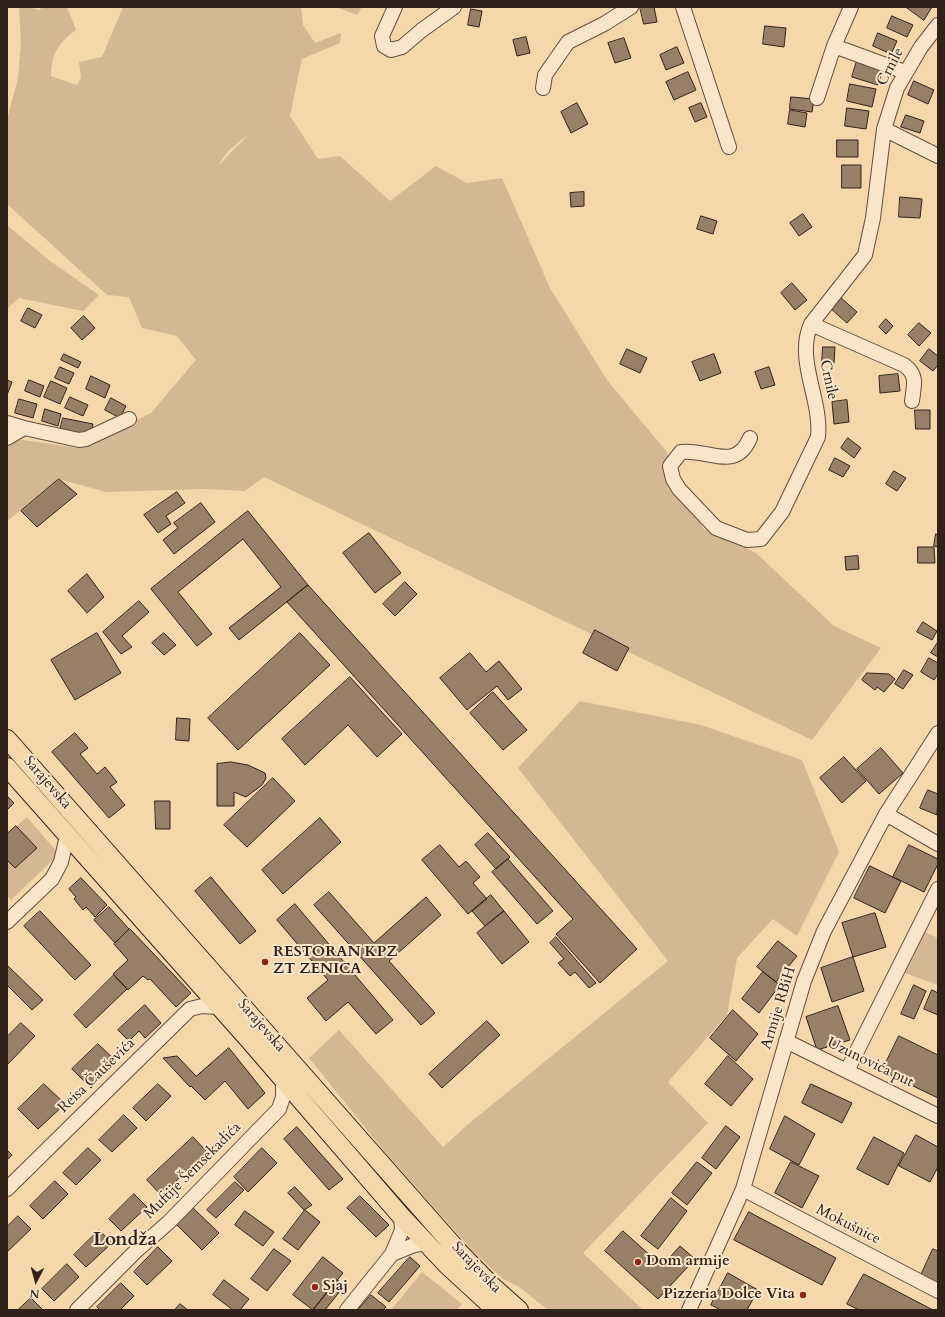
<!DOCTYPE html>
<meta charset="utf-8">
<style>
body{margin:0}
#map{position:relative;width:945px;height:1317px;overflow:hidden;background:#f6d7ab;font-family:Cardo,serif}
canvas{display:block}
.frame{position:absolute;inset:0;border:8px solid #30211b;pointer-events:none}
.north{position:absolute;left:16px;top:1261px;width:40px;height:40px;-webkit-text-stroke:3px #f9e5c8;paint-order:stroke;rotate:186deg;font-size:11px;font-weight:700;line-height:16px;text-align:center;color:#30211b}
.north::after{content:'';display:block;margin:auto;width:14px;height:18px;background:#30211b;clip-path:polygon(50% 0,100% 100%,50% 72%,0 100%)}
</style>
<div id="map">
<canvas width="945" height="1317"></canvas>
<div class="frame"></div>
<div class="north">N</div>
</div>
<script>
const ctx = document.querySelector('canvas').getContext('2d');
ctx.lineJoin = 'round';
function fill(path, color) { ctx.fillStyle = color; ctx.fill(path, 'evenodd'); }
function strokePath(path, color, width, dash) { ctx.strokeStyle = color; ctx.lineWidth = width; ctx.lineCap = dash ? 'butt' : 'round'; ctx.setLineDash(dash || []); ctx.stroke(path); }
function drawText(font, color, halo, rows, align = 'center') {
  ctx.font = font + ' Cardo,serif'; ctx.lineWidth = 4; ctx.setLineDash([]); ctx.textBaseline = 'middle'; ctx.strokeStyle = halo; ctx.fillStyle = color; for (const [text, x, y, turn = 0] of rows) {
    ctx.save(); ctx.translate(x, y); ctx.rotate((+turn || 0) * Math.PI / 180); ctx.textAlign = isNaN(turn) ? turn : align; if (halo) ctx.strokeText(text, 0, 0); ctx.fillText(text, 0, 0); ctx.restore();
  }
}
fill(new Path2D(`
 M19 7H29L39 10 43 7H67L76 30C58 43 52 53 51 76L77 85 81 78 79 62 102 57 123 7H301L303 25 315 43 341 33 340 43 302 59 290 116 318 159 340 156 390 201 436 166 467 183 502 178 550 288 607 380 667 452 673 479 704 529 756 553 834 626 881 648 812 740 264 477 245 491 205 489 106 492 59 479 7 521V445L17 439 78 448 151 413 196 360 177 336 142 328 129 297 107 295 7 204V120L18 78 21 43ZM250 133 218 166 227 152Z
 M336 7H362L357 15Z
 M7 225 50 261 99 295 83 311 19 298 7 309Z
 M580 701 701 725 802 760 839 852 797 936 773 919 737 958 727 1015 668 1082 708 1123 583 1253 643 1310H548L519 1287 503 1279 473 1251 389 1157 309 1058 339 1030 443 1147 466 1126 668 961 518 768Z
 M27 817 56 851 54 859 11 900 7 896V834Z
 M925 932 938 938V985L905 973Z
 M422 1272 462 1304 457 1310H391Z`), '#d4b893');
const building = new Path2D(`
 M640 7H654L657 22 644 24Z
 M906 7H932L924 20Z
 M471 9 482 11 479 27 468 25Z
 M892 16 913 25 907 37 887 28Z
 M765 26 786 28 784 47 763 44Z
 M878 33 897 41 891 54 873 46Z
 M526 37 530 53 517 56 513 40Z
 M624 38 631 58 615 63 608 43Z
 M677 47 684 63 666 70 660 55Z
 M857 61 883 69 878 85 852 77Z
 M688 72 696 90 674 100 666 82Z
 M914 81 934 90 928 104 908 95Z
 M850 84 876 89 872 107 847 101Z
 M791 97 814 99 812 112 790 109Z
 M577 103 588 124 571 133 561 112Z
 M701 103 707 117 695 122 689 108Z
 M847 108 869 111 866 129 845 126Z
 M790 110 807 113 805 127 788 124Z
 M906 115 924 121 920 133 901 127Z
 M837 140H858V157H837Z
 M842 165H861V188H842Z
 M584 192V206L571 207 570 193Z
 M900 197 922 199 920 218 899 217Z
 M803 214 812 227 799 236 790 223Z
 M701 216 717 221 713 234 697 229Z
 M792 283 807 300 795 310 781 293Z
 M840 297 857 312 847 323 830 308Z
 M28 308 42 315 35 328 21 321Z
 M84 316 95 328 82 340 71 328Z
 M886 319 893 326 886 334 879 327Z
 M919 323 931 333 919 346 908 335Z
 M823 347H835L834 363H822Z
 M627 349 647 358 640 373 620 364Z
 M929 349 938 356V365L933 371 920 361Z
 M64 354 81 362 78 368 61 360Z
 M714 354 721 373 700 381 692 362Z
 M60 367 74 373 69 384 55 378Z
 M769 367 775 385 761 389 755 372Z
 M898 374 900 391 880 393 879 376Z
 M91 376 110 385 105 398 86 389Z
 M7 380 12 382 7 395Z
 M29 380 44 386 40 397 25 391Z
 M51 381 67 388 60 404 44 397Z
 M70 397 88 405 83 416 65 408Z
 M111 398 126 406 120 418 105 410Z
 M19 399 37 404 33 418 15 413Z
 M847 400 849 422 834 424 832 402Z
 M45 409 61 414 58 426 42 421Z
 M915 410H930V429H916Z
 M63 418 93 424 90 436 60 430Z
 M848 438 861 448 854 458 841 448Z
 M835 458 850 466 843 477 829 470Z
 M894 471 906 478 897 491 886 484Z
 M59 479 77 494 37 527 21 511Z
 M177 492 185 503 166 516 171 524 158 533 144 515Z
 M201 503 215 522 174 554 163 540 178 528 174 523Z
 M248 511 308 585 239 640 229 628 281 587 243 539 178 592 212 634 197 646 151 589Z
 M369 533 401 573 375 593 343 553Z
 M936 534 938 535V547L934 546Z
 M918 547H934L935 563H918Z
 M858 556 859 569 846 570 845 557Z
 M87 574 104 597 87 613 68 591Z
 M405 582 417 594 395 616 383 604Z
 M308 585 637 949 600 983 556 934 573 919 287 602Z
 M139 601 149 612 122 636 132 647 121 654 103 632Z
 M923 622 937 631 932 640 917 632Z
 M595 630 629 648 617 671 583 653Z
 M97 633 121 673 75 700 51 660Z
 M164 633 176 645 164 655 152 643Z
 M300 633 330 665 238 750 208 718Z
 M938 642V657L931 653Z
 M470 653 486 672 499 661 522 689 508 700 497 686 467 710 440 678Z
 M929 658 938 663V674L934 680 921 672Z
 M904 670 913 675 903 689 895 684Z
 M867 673 889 674 895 679 884 692 877 687 875 690 862 680Z
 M350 677 402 734 377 757 348 725 305 765 282 739Z
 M493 692 527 730 503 750 470 713Z
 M177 718 190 719 189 741 176 740Z
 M75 733 88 748 80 754 97 774 105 767 117 782 110 787 125 805 109 818 52 752Z
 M881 748 903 773 879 794 857 769Z
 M844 757 866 781 842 803 820 778Z
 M231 762 248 765 265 773 266 778 262 785 246 797 234 792V806H217V764Z
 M273 778 295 801 247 847 224 825Z
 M928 790 938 794 937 815 920 808Z
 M7 796 14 803 7 810Z
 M155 801H170V829H156Z
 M320 818 341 842 283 894 262 870Z
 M16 826 37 848 15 868 7 860V834Z
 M488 833 510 857 496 869 475 845Z
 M440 845 459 867 466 861 480 877 473 883 487 899 468 914 422 860Z
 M909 845 938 859V864L924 892 893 877Z
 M508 859 553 911 537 924 492 872Z
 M870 866 901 881 885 913 854 898Z
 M211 877 256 931 240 944 195 891Z
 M81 878 107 905 95 917 86 907 83 910 74 899 76 897 69 889Z
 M329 892 374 943 426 897 441 915 389 961 435 1013 421 1025 314 905Z
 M491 895 504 911 485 926 472 911Z
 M295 904 393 1020 376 1034 348 1002 326 1021 307 998 328 980 277 920Z
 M109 907 129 929 115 943 94 920Z
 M40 911 91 965 75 980 24 926Z
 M504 911 529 942 502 964 477 933Z
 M875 913 886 947 853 957 842 923Z
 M130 929 191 993 176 1007 150 979 148 980 143 976 128 990 113 974 128 960 114 944Z
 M556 937 596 983 589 988 575 972 570 976 558 963 564 959 550 943Z
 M778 941 797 956 776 982 757 967Z
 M853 957 864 991 832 1002 821 968Z
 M7 965 43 1000 32 1010 7 985Z
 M763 972 780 985 759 1013 742 999Z
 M114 975 127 989 86 1028 74 1015Z
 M914 985 926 991 914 1019 901 1014Z
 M932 990 938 993V1015L924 1009Z
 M145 1005 161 1023 145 1038 139 1031 129 1041 118 1030Z
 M838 1006 850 1040 817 1050 806 1017Z
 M733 1010 758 1034 736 1061 710 1038Z
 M487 1021 500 1035 442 1088 429 1074Z
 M21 1023 35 1036 7 1065V1037Z
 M899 1036 938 1055V1098L882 1071Z
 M98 1044 117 1062 91 1088 72 1069Z
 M229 1048 265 1093 248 1109 225 1081 205 1100 191 1086 190 1087 163 1058 177 1056 196 1076Z
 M728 1056 753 1079 731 1106 705 1084Z
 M44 1084 65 1104 38 1129 18 1109Z
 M158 1084 171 1096 146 1121 133 1108Z
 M811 1084 852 1103 842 1123 802 1103Z
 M124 1115 137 1128 112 1152 99 1140Z
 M785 1116 815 1134 799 1165 770 1149Z
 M726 1126 740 1137 716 1169 702 1158Z
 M297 1127 343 1179 329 1190 284 1139Z
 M916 1135 938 1147V1167L930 1182 899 1166Z
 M193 1137 207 1152 161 1195 147 1180Z
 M874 1137 904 1153 888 1185 857 1169Z
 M88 1148 101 1160 76 1185 63 1173Z
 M262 1148 277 1163 248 1192 234 1177Z
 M7 1150 12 1155 7 1160Z
 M697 1162 712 1173 687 1205 672 1193Z
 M791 1162 819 1176 802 1208 775 1193Z
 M55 1181 68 1194 43 1219 30 1206Z
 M235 1182 244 1190 216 1218 207 1210Z
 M295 1187 312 1205 304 1210 288 1193Z
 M134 1194 147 1207 121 1231 109 1219Z
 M360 1196 389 1225 376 1237 347 1208Z
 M671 1198 687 1211 658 1249 641 1236Z
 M192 1207 219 1233 202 1250 175 1223Z
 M305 1210 320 1222 298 1250 283 1239Z
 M245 1211 274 1232 263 1246 235 1225Z
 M749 1212 836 1258 822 1285 734 1240Z
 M18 1216 31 1229 7 1252V1227Z
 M99 1230 112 1243 86 1267 74 1255Z
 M623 1231 662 1266 680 1246 695 1259 658 1299 605 1251Z
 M158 1247 172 1261 147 1285 134 1272Z
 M274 1249 291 1261 267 1291 251 1279Z
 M933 1249 938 1251V1284L921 1275Z
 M323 1257 343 1273 313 1310 293 1295Z
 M410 1257 420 1266 389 1302 378 1293Z
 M67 1264 79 1277 54 1301 42 1289Z
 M728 1273 758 1290 747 1310H721L711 1305Z
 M864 1274 933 1310H859L847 1304Z
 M224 1280 249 1299 240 1310H233L213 1295Z
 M337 1280 345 1285 325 1310H313Z
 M121 1283 134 1296 120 1310H100L97 1307Z
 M371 1295 386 1307 383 1310H358Z
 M31 1298 43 1310H18Z
 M180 1304 188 1310H175Z`);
fill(building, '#978066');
strokePath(building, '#30211b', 1);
const minor = new Path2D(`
 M395 7 382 36 384 46 391 50 402 47 422 30 454 7
 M683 7 729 147
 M834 46 905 72
 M543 88 545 75 568 42 604 24 631 7
 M817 98 834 46 851 7
 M884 129 938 156
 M811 324 904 365C918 375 914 385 912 401
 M7 423 24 428 7 438
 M24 428 79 440 86 439 129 419
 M750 438C735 473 708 448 681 452L670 466 673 479 679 489 716 528 747 540 761 539 782 512 818 437C822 399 795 360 811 324L865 255 873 218 884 129 897 88 921 47 938 25
 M886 814 938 844
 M7 922 52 879 61 862 67 836
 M786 1041 938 1116
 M847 1071 938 889
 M7 1189 190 1009 202 1006 219 1007
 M743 1189 938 1291
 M392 1254 414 1245 427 1243
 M77 1310 136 1251 169 1222 279 1109 283 1097V1082
 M347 1310 392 1254 402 1230 401 1216
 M689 1310 743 1189 804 981 824 931 886 814 938 733`);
const major = new Path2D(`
 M7 739 459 1252 492 1286 519 1310
 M7 767 250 1041 401 1216 447 1265 496 1310`);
strokePath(minor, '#624e3f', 16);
strokePath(major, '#30211b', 20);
strokePath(minor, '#f9e5c8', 14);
strokePath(major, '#f6d7ab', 18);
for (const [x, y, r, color] of [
 [265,962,4,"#8f2418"],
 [638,1262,4,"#8f2418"],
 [315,1287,4,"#8f2418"],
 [803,1295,4,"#8f2418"]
]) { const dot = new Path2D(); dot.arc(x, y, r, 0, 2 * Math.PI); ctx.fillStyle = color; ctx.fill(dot); strokePath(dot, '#f9e5c8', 1.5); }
drawText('15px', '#30211b', '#f9e5c8', [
 ["Crnile",891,67,-62],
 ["Crnile",828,380,78],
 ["Sarajevska",47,783,49],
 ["Armije RBiH",779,1008,-73],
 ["Sarajevska",261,1026,49],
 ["Uzunovića put",870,1063,26],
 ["Reisa Čauševića",97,1076,-44],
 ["Muftije Šemsekadića",193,1171,-45],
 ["Mokušnice",848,1225,27],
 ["Sarajevska",476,1268,46]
]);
drawText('bold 15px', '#30211b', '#f9e5c8', [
 ["RESTORAN KPZ",273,953],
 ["ZT ZENICA",273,970],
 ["Dom armije",646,1262],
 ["Sjaj",323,1287],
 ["Pizzeria Dolce Vita",795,1295,"right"]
], 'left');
drawText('bold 19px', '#30211b', '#f9e5c8', [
 ["Londža",125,1241]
]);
</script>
